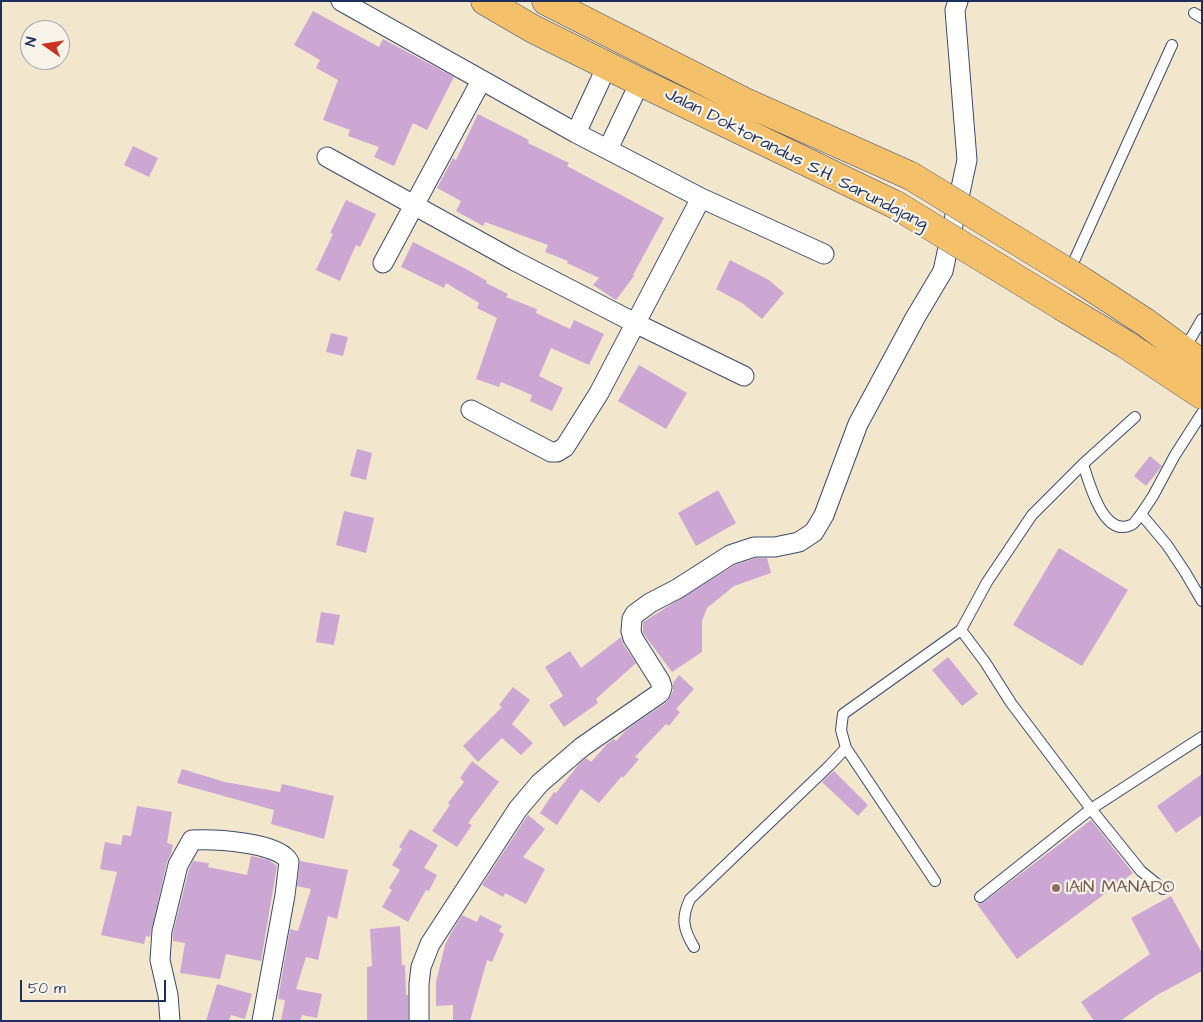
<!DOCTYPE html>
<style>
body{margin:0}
#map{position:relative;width:1203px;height:1022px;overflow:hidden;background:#f2e6cd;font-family:"Architects Daughter",sans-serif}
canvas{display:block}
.frame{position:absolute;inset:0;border:2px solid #1b2f5e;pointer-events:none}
.north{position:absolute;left:20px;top:20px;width:50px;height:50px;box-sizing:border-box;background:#f7f3e8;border:1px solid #9fa5b1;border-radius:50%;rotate:283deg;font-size:14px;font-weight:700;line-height:20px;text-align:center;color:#1b2f5e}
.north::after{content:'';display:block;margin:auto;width:18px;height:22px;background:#c8321e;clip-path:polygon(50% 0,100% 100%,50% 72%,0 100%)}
.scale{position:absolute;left:20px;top:980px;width:146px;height:22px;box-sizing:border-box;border:2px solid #1b2f5e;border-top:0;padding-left:6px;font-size:15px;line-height:18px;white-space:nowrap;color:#1b2f5e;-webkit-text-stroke:4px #f7f3e8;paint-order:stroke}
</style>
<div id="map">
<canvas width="1203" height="1022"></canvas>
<div class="frame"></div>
<div class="north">N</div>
<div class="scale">50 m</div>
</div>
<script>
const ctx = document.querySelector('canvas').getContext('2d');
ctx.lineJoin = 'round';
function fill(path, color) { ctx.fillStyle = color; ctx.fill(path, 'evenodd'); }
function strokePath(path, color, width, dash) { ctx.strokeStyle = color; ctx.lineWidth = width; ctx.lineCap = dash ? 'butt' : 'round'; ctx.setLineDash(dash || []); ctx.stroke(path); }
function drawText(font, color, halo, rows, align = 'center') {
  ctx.font = font + ' "Architects Daughter",sans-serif'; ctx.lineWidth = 4.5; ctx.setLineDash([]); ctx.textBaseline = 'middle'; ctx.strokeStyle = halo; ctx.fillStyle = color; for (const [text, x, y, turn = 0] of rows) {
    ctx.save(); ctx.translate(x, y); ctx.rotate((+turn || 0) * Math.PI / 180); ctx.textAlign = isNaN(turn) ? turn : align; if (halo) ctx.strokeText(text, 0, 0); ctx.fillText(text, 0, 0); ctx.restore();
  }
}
fill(new Path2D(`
 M313 11 379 47 383 39 454 77 427 130 413 123 394 166 374 157 379 147 348 136 350 130 323 120 338 80 316 68 320 60 294 45Z
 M478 114 529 140 528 143 569 163 567 166 664 218 633 275 634 276 616 300 593 285 599 278 567 263 568 261 545 252 548 245 485 222 483 226 456 211 461 201 437 188 453 158 456 160Z
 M133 146 158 158 149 177 124 165Z
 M346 200 376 214 360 247 356 245 340 281 316 270 333 234 330 233Z
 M413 242 466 269 487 281 486 283 508 294 506 297 537 309 536 313 570 329 574 320 604 334 589 365 551 348 539 376 563 388 552 411 530 401 532 395 501 382 499 387 476 379 497 318 477 308 479 303 446 283 444 288 401 267Z
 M730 260 769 280 784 293 762 319 742 303 716 289Z
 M331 333 348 337 343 356 326 352Z
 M639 365 687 393 666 429 618 401Z
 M357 449 372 453 366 480 350 476Z
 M1150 456 1162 466 1146 486 1134 476Z
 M718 490 736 523 696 546 678 513Z
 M344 511 374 518 366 553 336 545Z
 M1059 548 1128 590 1082 666 1013 625Z
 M756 558H767L771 573 734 586 707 608 702 621V652L672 672 643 633V622L735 565Z
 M321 612 340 615 334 645 316 642Z
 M621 637 623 644 636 663 596 699 598 703 564 727 549 705 563 696 545 667 570 651 581 668Z
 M948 657 978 694 962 706 932 670Z
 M679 675 694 689 676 709 680 712 669 726 666 724 635 757 639 759 623 778 622 776 599 803 581 789 557 825 540 813 554 792 556 793 579 764 586 758 591 762 607 744 614 739 616 741 626 730 667 702 673 691V683Z
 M513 687 530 700 512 724 533 743 521 755 502 738 478 762 463 746 502 707 499 705Z
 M472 761 499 782 468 823 472 825 457 847 432 831 450 805 448 803 464 782 460 778Z
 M182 769 225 782 280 792 282 784 334 796 324 839 271 824 274 810 177 783Z
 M834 771 868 805 858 816 822 782Z
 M1202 774V815L1176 833 1157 806Z
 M137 806 172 812 167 843 173 845 171 854 167 862 150 937 146 936 144 944 101 935 117 872 100 869 105 842 121 845 123 835 131 836Z
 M528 815 545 829 523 857 545 869 526 904 505 893 503 897 482 885Z
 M1091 820 1133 873 1017 959 977 904 984 902Z
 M410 829 438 845 424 868 437 875 429 891 426 890 408 922 382 907 392 890 389 888 400 870 392 865 402 849 399 847Z
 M251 856 269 860 277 866 261 961 226 954 220 979 180 973 185 943 173 941V933L189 869 193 861 209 863 208 867 247 875Z
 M300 861 348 870 337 919 328 916 318 960 306 957 296 989 322 994 317 1018 302 1015 300 1021H281L285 1000 278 999 290 929 298 931 311 889 297 886Z
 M1171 896 1202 953V971L1157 995 1120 1021H1094L1081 1002 1150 954 1131 918Z
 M462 915 477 922 480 915 502 926 499 931 504 934 492 962 487 960 470 1021H453V1005L436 1006V982L445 945 450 935Z
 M400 926 402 965H405L406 995H408V1021H367V967L372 966 370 929Z
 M217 984 252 994 245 1019 231 1015 229 1021H206Z`), '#cda7d4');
const lane = new Path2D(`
 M1194 13 1202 18
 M1069 272 1172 45
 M1184 350 1202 319
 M1202 413 1175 455 1153 496 1141 514 1167 545 1185 572 1202 601
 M1135 417 1083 464 1032 515 987 582 961 630 985 662 1011 703 1091 809 1141 871 1163 889
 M1083 464C1089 482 1103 538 1131 525 1135 524 1138 517 1141 514
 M846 748 935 881
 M980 897 1091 809 1202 737
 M694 947C683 929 681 918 690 899L829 766 846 748 841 730 843 714 961 630`);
const street = new Path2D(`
 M341 1 576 133 701 198 599 393 565 447 557 452H551L471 410
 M576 133 607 66
 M608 149 640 82
 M327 157 515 261 635 323 744 376
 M701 198 824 254
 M383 263 481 81
 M170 1021 168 995 160 960 162 931 178 865 192 840C213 839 280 842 289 862L285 895 262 1021
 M419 1021V984L421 967 430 944 518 809 540 783 582 747 660 693 662 687 660 681 633 638 631 631 632 619 635 614 650 603 677 589 730 555 754 547H775L799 542 814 532 824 515 858 424 915 318 943 271 967 160 955 10 958 1`);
const highway = new Path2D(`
 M485 1 533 29 640 82 896 205
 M546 1 745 102 911 176
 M1079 279 1145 322 1202 364
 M1063 307 1125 344 1202 395`);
strokePath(lane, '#3b4a6f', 12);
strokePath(street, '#3b4a6f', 21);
strokePath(highway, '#3b4a6f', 29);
strokePath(lane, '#fff', 10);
strokePath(street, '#fff', 19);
strokePath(highway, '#f4c16a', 28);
const highwayBridge = new Path2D(`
 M911 176 1079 279
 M896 205 1063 307`);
strokePath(highwayBridge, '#3b4a6f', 29, []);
strokePath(highwayBridge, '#f4c16a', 28);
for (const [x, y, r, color] of [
 [1056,888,5,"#8d6e63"]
]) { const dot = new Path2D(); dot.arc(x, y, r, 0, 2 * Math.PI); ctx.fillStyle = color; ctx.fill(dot); strokePath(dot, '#f7f3e8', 2); }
drawText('18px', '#1b2f5e', '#f7f3e8', [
 ["Jalan Doktorandus S.H. Sarundajang",796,160,27]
]);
drawText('18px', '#785e54', '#f7f3e8', [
 ["IAIN MANADO",1066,888]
], 'left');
</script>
